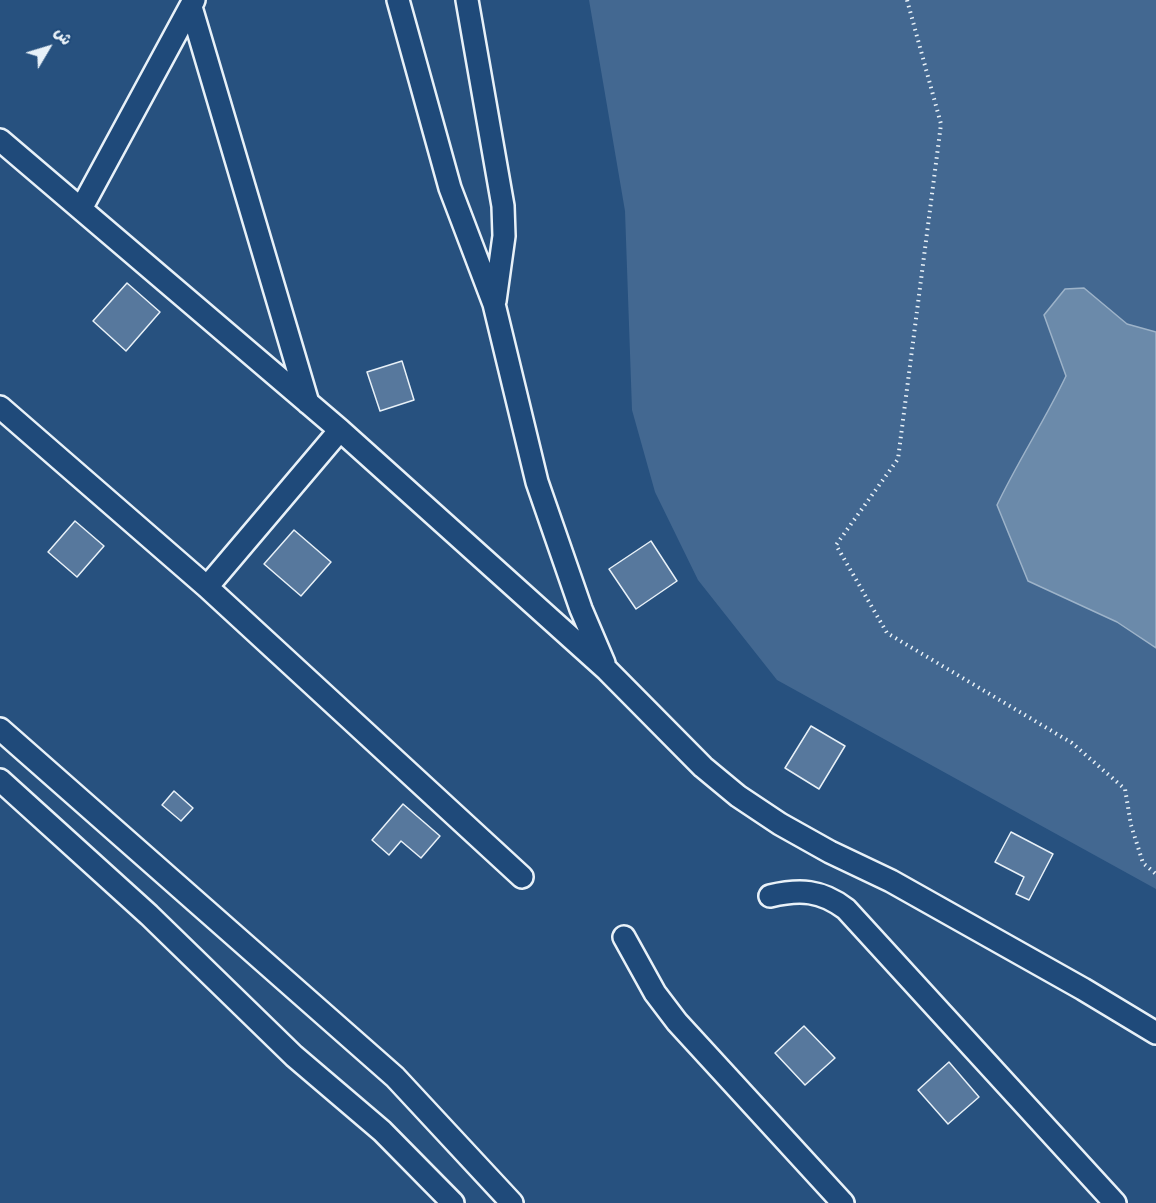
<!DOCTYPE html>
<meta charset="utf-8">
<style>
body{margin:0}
#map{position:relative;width:1156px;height:1203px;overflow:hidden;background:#27517f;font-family:Mynerve,"Playpen Sans Arabic",sans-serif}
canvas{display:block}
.north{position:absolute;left:18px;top:18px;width:60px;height:60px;-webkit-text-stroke:4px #1f4a7a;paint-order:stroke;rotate:52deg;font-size:16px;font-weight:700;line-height:24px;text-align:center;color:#e8f1f8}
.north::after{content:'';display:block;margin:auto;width:21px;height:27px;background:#e8f1f8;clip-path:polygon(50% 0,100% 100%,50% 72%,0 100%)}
</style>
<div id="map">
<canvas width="1156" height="1203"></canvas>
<div class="north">ش</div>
</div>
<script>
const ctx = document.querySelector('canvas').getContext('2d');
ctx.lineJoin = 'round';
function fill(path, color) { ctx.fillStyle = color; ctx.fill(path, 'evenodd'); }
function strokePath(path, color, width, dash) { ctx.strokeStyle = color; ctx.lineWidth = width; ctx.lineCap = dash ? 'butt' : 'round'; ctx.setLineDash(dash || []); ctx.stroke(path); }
fill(new Path2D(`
 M589 0H1156V889L777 680 698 580 655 492 632 410 625 211Z`), '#436891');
const water = new Path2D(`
 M1084 288 1127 324 1156 332V648L1117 622 1028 581 997 505C1018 461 1045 420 1066 376L1044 315 1065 289Z`);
fill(water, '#6b8aaa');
strokePath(water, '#9db3c9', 1.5);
const building = new Path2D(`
 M127 283 160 312 126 351 93 321Z
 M402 361 414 400 380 411 367 372Z
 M75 521 104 546 77 577 48 552Z
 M294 530 331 562 301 596 264 564Z
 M651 541 677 581 636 609 609 569Z
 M811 726 845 746 819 789 785 768Z
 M174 791 193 808 181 821 162 805Z
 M403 804 440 836 421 858 401 841 389 855 372 840Z
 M1011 832 1053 854 1029 900 1016 894 1024 877 995 862Z
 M804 1026 835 1058 805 1085 775 1053Z
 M949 1062 979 1097 948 1124 918 1090Z`);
fill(building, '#57789d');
strokePath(building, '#e8f1f8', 1.5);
const street = new Path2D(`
 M398 0 450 188 494 304 537 482 581 609 604 663
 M467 0 503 206 504 236 495 301
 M191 7 308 403
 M0 140 340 430 607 670 703 767 738 796 780 824 830 852 891 881 1083 989 1156 1033
 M82 207 194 0
 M0 407 207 587 522 877
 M207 587 340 430
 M0 729 395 1077 512 1203
 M0 780 149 915 294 1056 382 1131 453 1203
 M770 896C800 889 821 890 846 909L1115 1203
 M624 937 655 993 677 1022 843 1203`);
strokePath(street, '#e8f1f8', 26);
strokePath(new Path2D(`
 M907 0 941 124 898 459 836 545 887 633 1072 743 1125 789 1131 825 1143 863 1156 874`), '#e8f1f8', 4, [1.5, 4.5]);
strokePath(street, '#1f4a7a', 21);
</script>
